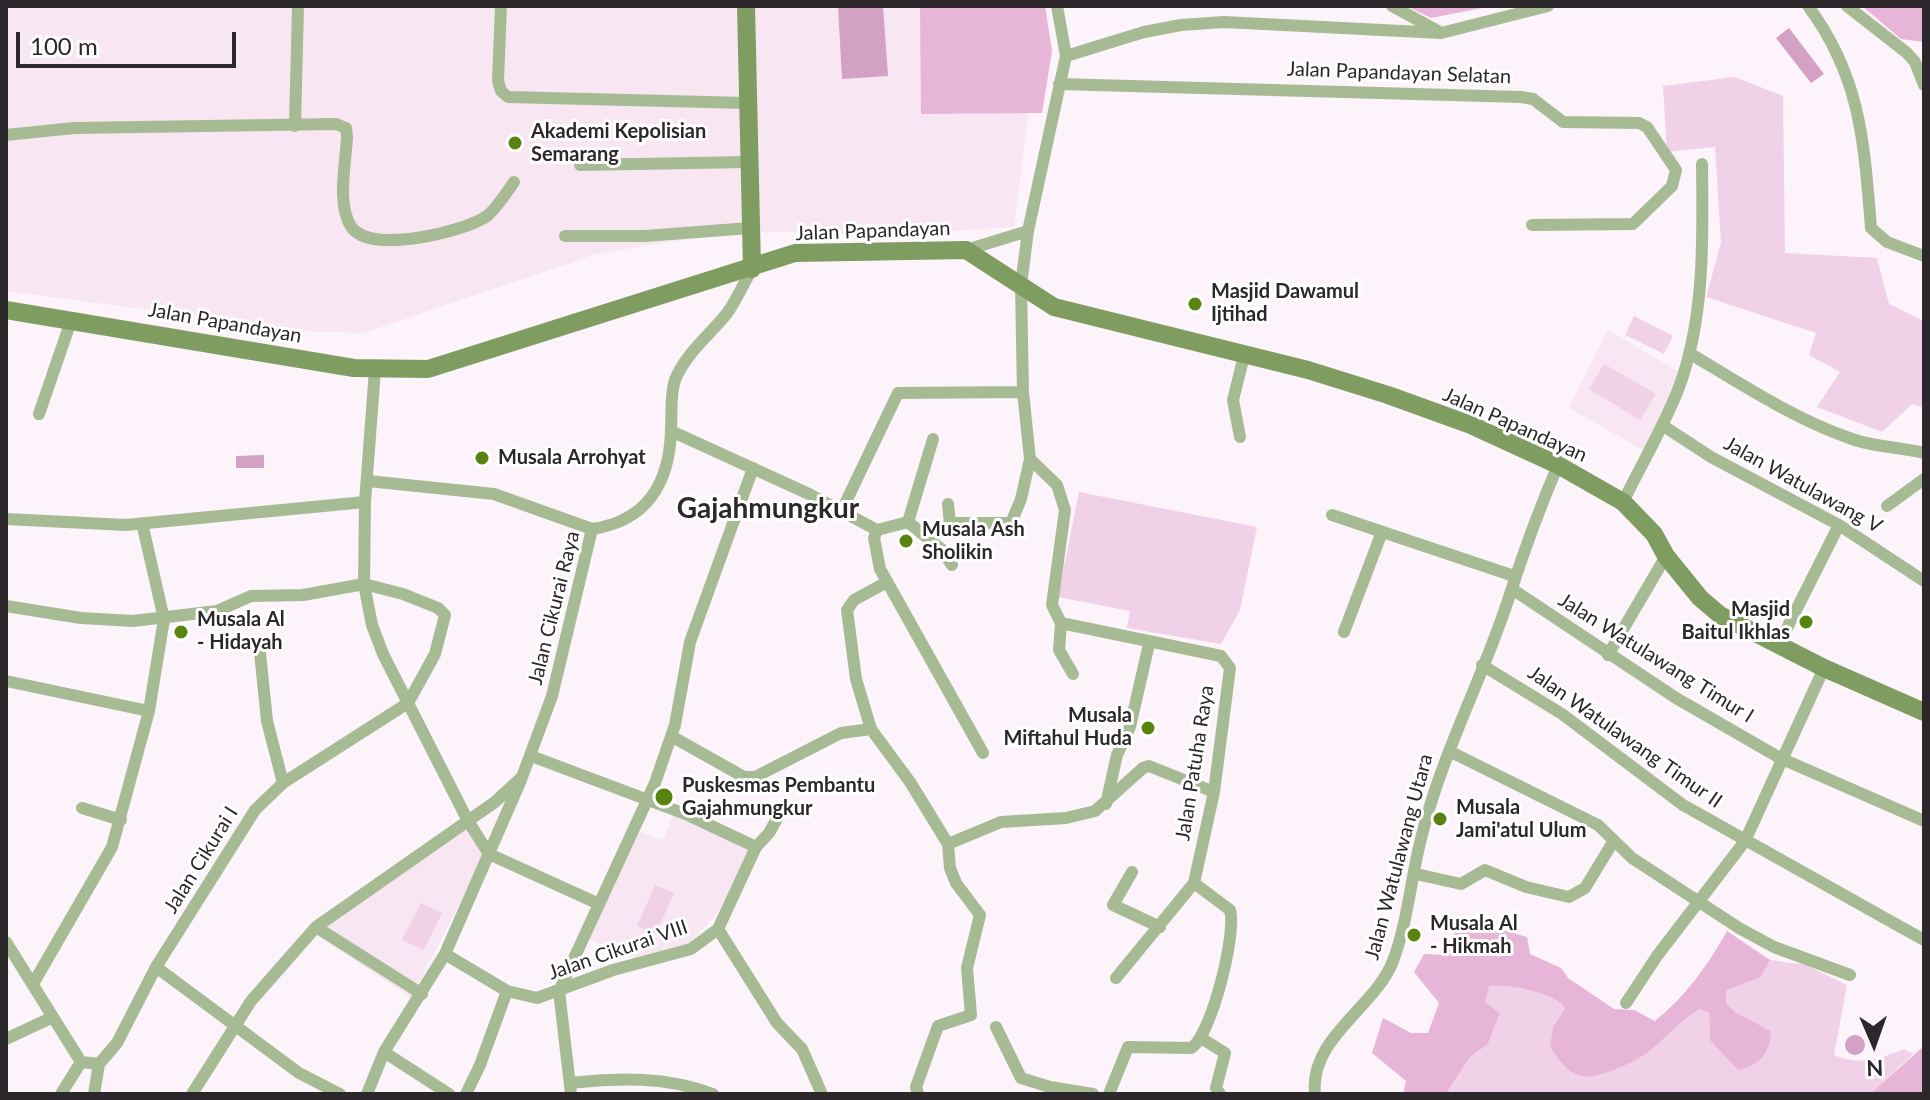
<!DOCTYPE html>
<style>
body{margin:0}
#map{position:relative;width:1930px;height:1100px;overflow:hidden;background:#fdf3fa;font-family:Lato,sans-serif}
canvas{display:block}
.frame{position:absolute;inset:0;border:8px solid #2b272a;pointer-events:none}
.north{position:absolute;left:1834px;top:1004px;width:80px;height:80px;-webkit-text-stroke:6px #fff;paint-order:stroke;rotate:178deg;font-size:22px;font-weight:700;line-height:32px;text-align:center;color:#2b272a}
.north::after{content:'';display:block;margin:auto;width:28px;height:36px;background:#2b272a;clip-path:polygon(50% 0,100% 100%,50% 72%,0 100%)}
.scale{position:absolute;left:16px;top:32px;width:220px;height:36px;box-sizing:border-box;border:4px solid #2b272a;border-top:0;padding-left:10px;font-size:24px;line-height:28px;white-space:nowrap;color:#2b272a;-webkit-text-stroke:6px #fff;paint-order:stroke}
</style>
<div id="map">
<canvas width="1930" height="1100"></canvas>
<div class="frame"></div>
<div class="north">N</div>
<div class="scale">100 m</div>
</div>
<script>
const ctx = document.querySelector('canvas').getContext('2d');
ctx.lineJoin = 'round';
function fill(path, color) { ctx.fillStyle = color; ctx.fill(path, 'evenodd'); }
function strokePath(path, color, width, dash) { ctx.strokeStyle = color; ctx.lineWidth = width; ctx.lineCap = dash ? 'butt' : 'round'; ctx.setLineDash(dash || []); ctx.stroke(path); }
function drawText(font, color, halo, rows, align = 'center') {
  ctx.font = font + ' Lato,sans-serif'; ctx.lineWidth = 6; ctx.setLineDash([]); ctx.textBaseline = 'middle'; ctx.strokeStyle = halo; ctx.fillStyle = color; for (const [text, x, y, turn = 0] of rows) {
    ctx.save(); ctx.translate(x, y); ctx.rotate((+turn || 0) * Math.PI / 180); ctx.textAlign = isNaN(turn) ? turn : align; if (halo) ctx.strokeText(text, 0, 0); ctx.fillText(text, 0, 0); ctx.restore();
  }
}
fill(new Path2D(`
 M6 6H1026L1035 60 1014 227 884 235 740 231 656 244 596 254 364 333 319 332 6 291Z
 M1608 330 1681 373 1643 450 1569 408Z
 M675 811 749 847 721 908 688 946 652 960 628 957 586 938 635 830 663 840Z
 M467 823 486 852 411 998 315 934Z`), '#f8e7f3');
fill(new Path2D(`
 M1735 77 1783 96 1785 253 1877 258 1889 304 1924 321V408L1912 404 1882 432 1817 407 1840 372 1809 355 1816 333 1706 297 1721 243 1715 147 1667 152 1663 86Z
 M1634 316 1673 336 1664 354 1625 335Z
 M1604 364 1656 394 1640 420 1589 389Z
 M1079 492 1257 527 1240 610 1221 644 1127 628 1130 611 1058 597Z
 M655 885 674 893 656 934 637 926Z
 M421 903 442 913 424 950 402 940Z
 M1770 960 1806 965 1847 985 1834 1055C1858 1066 1880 1059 1904 1049L1913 1054 1870 1094H1446L1470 1057 1488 1044 1500 1013 1485 1003 1488 986C1507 984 1554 991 1565 1008L1553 1027 1646 1053 1677 1022 1700 1009 1709 1013 1710 1040 1771 1031 1735 1012 1726 1003V989L1761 977Z`), '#f1d1e7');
fill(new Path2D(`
 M920 6H1045L1052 51 1042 113 921 114Z
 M1406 6H1492L1431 18Z
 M1862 6H1924V42L1901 39Z
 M1459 917 1527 937 1530 954 1561 968 1568 978 1614 1009 1634 1010 1655 1021C1686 996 1708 965 1727 931L1770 960 1761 977 1726 990V1003L1735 1012 1771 1031C1769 1054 1761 1065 1738 1070L1710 1040 1709 1013 1700 1009C1677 1022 1666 1039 1647 1053 1634 1062 1597 1080 1582 1076 1567 1073 1558 1058 1550 1047L1553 1027 1565 1008C1555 992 1507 984 1489 986L1485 1002 1500 1013 1488 1044 1470 1057 1446 1094H1403L1406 1081 1372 1053 1383 1018 1411 1033H1428L1439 1003 1414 972 1424 954 1441 955 1453 939Z
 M1924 1046V1094H1870Z`), '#e7b5d8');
fill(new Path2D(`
 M838 6H883L888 76 842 79Z
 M1789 28 1824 74 1811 83 1776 38Z
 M264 455V468H236V456Z
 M1845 1045a10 10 0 1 1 20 0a10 10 0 1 1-20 0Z`), '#d2a1c3');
strokePath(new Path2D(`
 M501 6 498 81 501 91 508 97 747 103
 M1057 6 1066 56 1028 231 1021 285 1023 392 1030 459 1057 485 1065 510 1052 605 1061 623 1221 656 1230 668 1214 792 1194 883 1116 978
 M1392 6 1438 31
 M1808 6C1861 77 1864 143 1871 228L1887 242 1924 256
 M1847 6 1907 53 1915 62 1924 85
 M1066 56 1144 32 1181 25 1224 22 1441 33 1548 6
 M1059 84 1521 97 1533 99 1563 122 1639 123 1647 127 1676 170 1672 186 1633 224 1532 225
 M295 126 298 6
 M6 135 74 128 336 124 346 128 347 137C346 163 336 206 352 228 372 254 464 232 487 216 497 208 506 193 514 182
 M580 165 749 162
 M565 236H645L750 228
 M966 250 1028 231
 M1689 353C1741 384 1794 419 1852 439 1874 447 1901 447 1924 453
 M375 370 365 502 364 584 372 625 383 654 468 821 489 854 599 904
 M39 414 72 318
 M1662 425 1711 457 1839 525 1924 581
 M671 431 809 494 877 530 874 538 880 569 983 753
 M1240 437 1233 400 1244 356
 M368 481 494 494 592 529
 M1623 502C1641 465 1663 428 1678 390 1705 320 1703 238 1702 164
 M948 504 950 523H1011L1021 499 1030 459
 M1887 506 1924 479
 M842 510 898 393 1023 392
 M1332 515 1514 576
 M6 519 126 525 365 502
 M908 522 941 549 952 565
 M592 529C647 521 670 483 671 429 672 413 670 395 675 380 685 354 711 334 728 312 737 299 744 283 752 269
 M877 530 908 522 933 439
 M887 582 854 600 847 610 856 679 871 729 910 782 948 844 950 868 956 883 980 915 967 968 971 1015 938 1026 916 1087 918 1094
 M1512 589 1676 698 1780 758 1924 821
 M6 606 81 618 133 621 217 611 251 596 303 595 364 584 403 594 438 608 445 615 435 654 408 703 283 783 255 810 156 967 117 1043 99 1064 94 1094
 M1061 623 1059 650 1073 674
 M1344 632 1382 532
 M259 643 267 721 283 783
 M1779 644 1839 525
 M1608 655 1666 556
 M1482 665 1562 714 1683 805 1924 940
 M6 681 149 711
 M671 736 744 777H755L841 733 871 729
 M1449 751 1598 825 1632 858 1739 928 1774 947 1850 975
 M531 756 688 815 756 847
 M1106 804 1117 755 1130 727 1149 644
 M82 808 121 820
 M948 844 1001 822 1066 818 1095 811 1143 768 1149 766 1214 792
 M1132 872 1113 905 1160 927
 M1416 874 1461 884 1485 870 1526 887 1569 897 1585 888 1613 842
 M316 927 422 994
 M718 929 777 1023 802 1049 821 1092
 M6 942 81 1062 99 1064
 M445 954 507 991 537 998 613 970 691 949 718 929 756 847 769 833 784 806
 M156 967 299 1073 340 1094
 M33 984 112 847 149 711 164 619 142 523
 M1626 1003 1657 956 1745 841 1824 668
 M996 1027 1021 1078 1050 1087
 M1201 1038 1225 1053 1216 1088 1220 1094
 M6 1039 53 1017
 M384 1052 449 1094
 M570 1083C621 1078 665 1076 713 1094
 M61 1094 81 1062
 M192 1094 251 1001 316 927 495 802 522 777 552 696 592 529
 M367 1094 384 1052 445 954 521 780
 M466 1094 480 1065 507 991
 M571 1094 559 991 655 783 675 725 690 642 753 468
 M1051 1094 1050 1087 1093 1094
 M1109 1094 1128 1047 1191 1048C1211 1037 1237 933 1230 910L1194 883
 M1315 1094C1309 1038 1375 1008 1393 961 1409 918 1411 874 1423 831 1444 748 1486 672 1511 591 1525 548 1540 507 1558 465`), '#a6bb93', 12);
strokePath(new Path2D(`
 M746 6 752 269
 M6 310 354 368 428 369 795 253 966 250 1054 307 1308 370 1388 395 1471 425 1558 465 1623 502 1654 534 1666 556 1700 598 1720 615 1824 668 1924 712`), '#809d61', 18);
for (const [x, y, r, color] of [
 [515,143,8,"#57830e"],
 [1195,304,8,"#57830e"],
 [482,458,8,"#57830e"],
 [906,541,8,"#57830e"],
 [1806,622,8,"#57830e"],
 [181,632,8,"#57830e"],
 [1148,728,8,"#57830e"],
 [664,797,10,"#57830e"],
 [1440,819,8,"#57830e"],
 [1414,935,8,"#57830e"]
]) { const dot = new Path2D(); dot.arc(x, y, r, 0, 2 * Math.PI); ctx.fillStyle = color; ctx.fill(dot); strokePath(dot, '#fff', 3); }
drawText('20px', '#2b272a', '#fff', [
 ["Jalan Papandayan Selatan",1399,73,2],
 ["Jalan Papandayan",873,231,-2],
 ["Jalan Papandayan",225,323,10],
 ["Jalan Papandayan",1515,425,24],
 ["Jalan Watulawang V",1803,485,29],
 ["Jalan Cikurai Raya",554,608,-76],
 ["Jalan Watulawang Timur I",1656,658,32],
 ["Jalan Watulawang Timur II",1625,737,35],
 ["Jalan Patuha Raya",1195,763,-81],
 ["Jalan Watulawang Utara",1399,857,-75],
 ["Jalan Cikurai I",201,860,-58],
 ["Jalan Cikurai VIII",618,950,-19]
]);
drawText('bold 20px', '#2b272a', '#fff', [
 ["Akademi Kepolisian",531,132],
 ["Semarang",531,155],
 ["Masjid Dawamul",1211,292],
 ["Ijtihad",1211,315],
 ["Musala Arrohyat",498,458],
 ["Musala Ash",922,530],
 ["Sholikin",922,553],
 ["Masjid",1790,610,"right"],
 ["Baitul Ikhlas",1790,633,"right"],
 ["Musala Al",197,620],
 ["- Hidayah",197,643],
 ["Musala",1132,716,"right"],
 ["Miftahul Huda",1132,739,"right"],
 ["Puskesmas Pembantu",682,786],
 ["Gajahmungkur",682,809],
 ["Musala",1456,808],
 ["Jami'atul Ulum",1456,831],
 ["Musala Al",1430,924],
 ["- Hikmah",1430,947]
], 'left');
drawText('bold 28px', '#2b272a', '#fff', [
 ["Gajahmungkur",768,509]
]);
</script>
